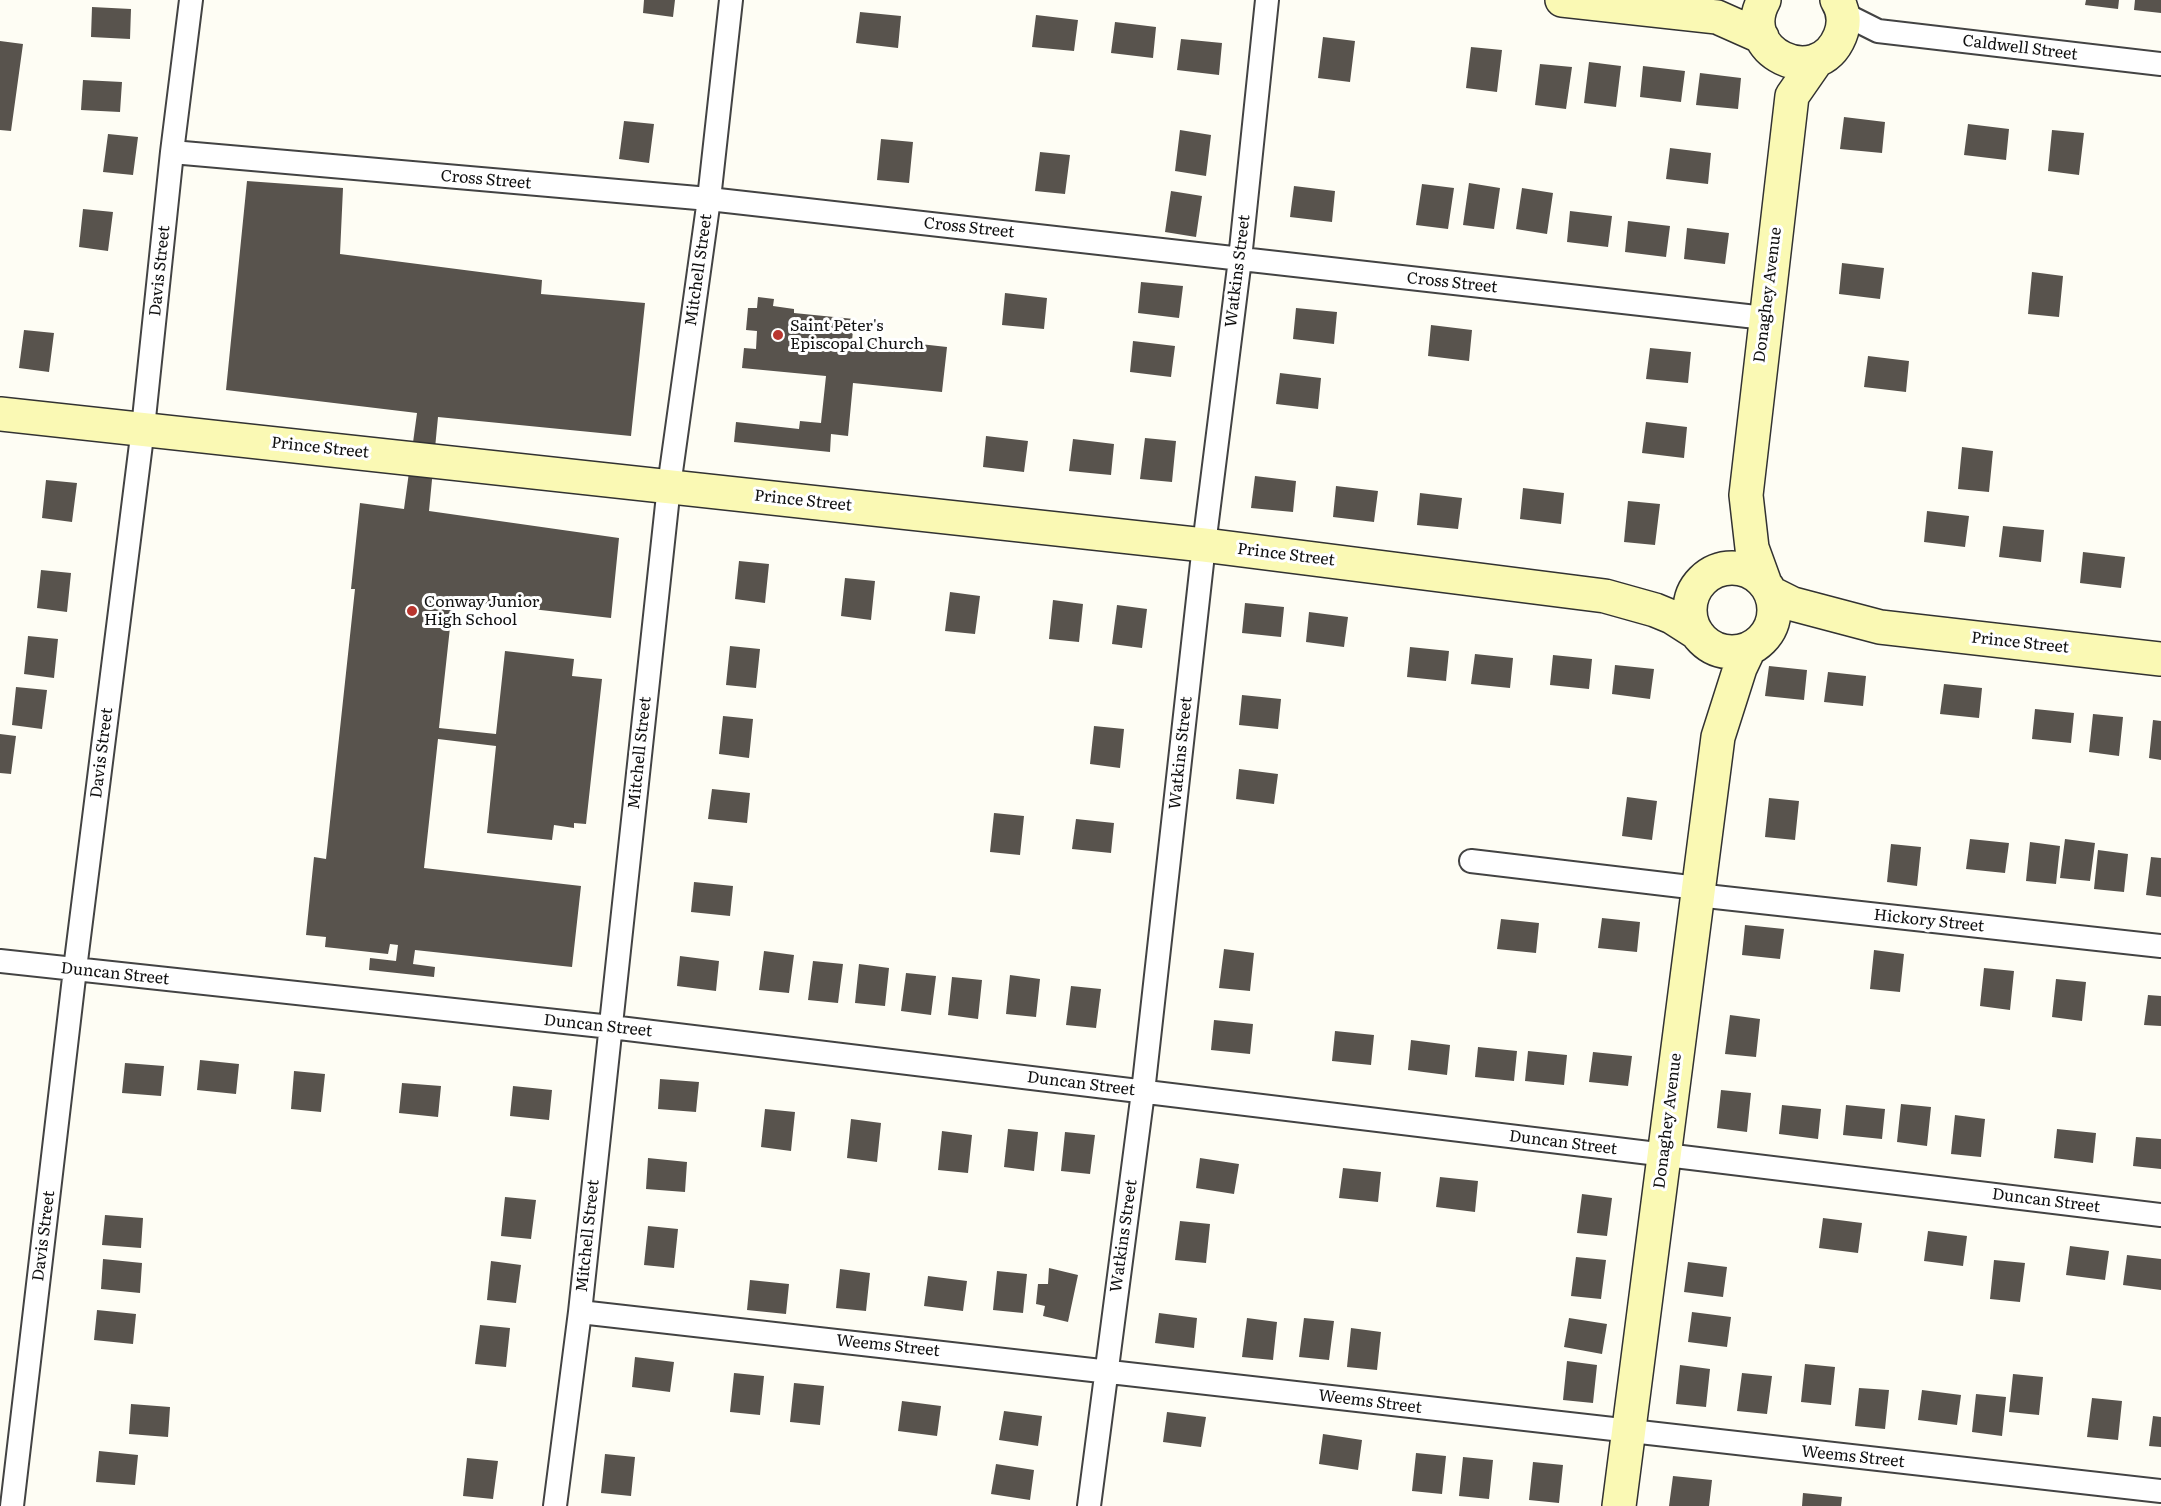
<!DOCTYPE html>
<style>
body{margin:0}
canvas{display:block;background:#fefdf4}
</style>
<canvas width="2161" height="1506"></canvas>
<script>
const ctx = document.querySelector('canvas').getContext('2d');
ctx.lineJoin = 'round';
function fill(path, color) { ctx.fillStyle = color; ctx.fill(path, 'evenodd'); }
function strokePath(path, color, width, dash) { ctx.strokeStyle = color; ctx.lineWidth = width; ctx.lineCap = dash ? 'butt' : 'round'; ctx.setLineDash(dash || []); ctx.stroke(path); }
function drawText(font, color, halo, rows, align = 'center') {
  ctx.font = font + ' Literata,serif'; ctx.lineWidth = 6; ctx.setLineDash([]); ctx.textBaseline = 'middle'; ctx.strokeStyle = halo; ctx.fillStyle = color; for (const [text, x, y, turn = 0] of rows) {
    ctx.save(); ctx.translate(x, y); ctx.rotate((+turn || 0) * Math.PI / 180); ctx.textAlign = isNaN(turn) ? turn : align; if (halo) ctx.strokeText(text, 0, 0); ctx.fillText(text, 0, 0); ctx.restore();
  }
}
fill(new Path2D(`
 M644 0H675L673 17 643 13Z
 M2086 0H2119L2118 9 2085 5Z
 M2135 0H2161V13L2134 10Z
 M92 7 131 9 130 39 91 37Z
 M860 12 901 16 898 48 856 43Z
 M1036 15 1078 20 1074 51 1032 47Z
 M1115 22 1156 27 1153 58 1111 53Z
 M1323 37 1355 41 1350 82 1318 78Z
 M1181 39 1222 43 1219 75 1177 70Z
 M0 41 23 44 11 131 0 130Z
 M1471 47 1502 50 1497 92 1466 88Z
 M1589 62 1621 66 1616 107 1584 103Z
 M1540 64 1572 67 1566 109 1535 105Z
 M1643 66 1685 71 1681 102 1640 97Z
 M1700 73 1741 78 1738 109 1696 105Z
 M83 80 122 82 120 112 81 110Z
 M1844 117 1885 122 1882 153 1840 149Z
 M624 121 654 124 649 163 619 159Z
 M1968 124 2009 129 2006 160 1964 155Z
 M1180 130 1211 135 1206 176 1175 171Z
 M2052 130 2084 133 2079 175 2048 171Z
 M108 134 138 137 133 175 103 172Z
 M881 139 913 142 909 183 877 180Z
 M1670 148 1711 153 1708 184 1666 179Z
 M1040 152 1070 155 1065 194 1035 191Z
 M247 181 343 188 340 254 542 280 541 294 645 303 631 436 438 417 429 511 619 538 611 618 453 600 439 728 496 734 505 651 574 659 572 676 602 679 586 824 574 823V828L554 825 552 840 487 833 496 746 438 739 424 868 581 886 572 967 415 950 413 964 435 967 434 977 369 970 370 958 396 961 398 945 390 944 388 954 325 947 326 937 306 935 314 857 326 859 355 589H351L360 503 404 509 417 413 226 390Z
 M1469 183 1500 188 1494 229 1463 225Z
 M1422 184 1454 188 1448 229 1416 225Z
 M1294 186 1335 191 1332 222 1290 217Z
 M1522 188 1553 193 1547 234 1516 229Z
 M1171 191 1202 196 1196 237 1165 232Z
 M83 209 113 212 108 251 79 247Z
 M1570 211 1612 216 1608 247 1567 242Z
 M1628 221 1670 226 1666 257 1625 252Z
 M1687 228 1729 233 1725 264 1684 259Z
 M1842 263 1884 268 1880 299 1839 294Z
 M2032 272 2063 276 2059 317 2028 314Z
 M1141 282 1183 286 1179 318 1138 313Z
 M1005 293 1047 298 1044 329 1002 325Z
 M758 297 774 299 773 306 794 309V313L854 319 852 341 875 344V339L947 347 942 392 853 383 848 436 831 434 830 452 734 442 736 422 799 429 800 421 821 423 826 376 742 368 744 348 756 349 757 331 746 330 748 308H757Z
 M1296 308 1337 312 1334 344 1293 339Z
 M1431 325 1472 330 1469 361 1428 356Z
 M24 330 54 333 49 372 19 368Z
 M1133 341 1175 346 1171 377 1130 372Z
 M1650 348 1691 352 1688 383 1646 379Z
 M1868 356 1909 361 1906 392 1864 387Z
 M1280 373 1321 378 1318 409 1276 404Z
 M1646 422 1687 427 1684 458 1642 453Z
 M986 436 1028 441 1024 472 983 467Z
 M1145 438 1176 441 1172 482 1140 479Z
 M1073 439 1114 444 1111 475 1069 471Z
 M1962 447 1993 451 1989 492 1958 489Z
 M1255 476 1296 481 1293 512 1251 508Z
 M46 480 77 483 72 522 42 518Z
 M1336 486 1378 491 1374 522 1333 517Z
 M1523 488 1564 493 1561 524 1520 519Z
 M1420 493 1462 498 1458 529 1417 525Z
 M1628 501 1660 504 1655 545 1624 542Z
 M1927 511 1969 516 1965 547 1924 542Z
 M2003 526 2044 530 2041 562 1999 557Z
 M2083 552 2125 557 2121 588 2080 583Z
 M739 561 769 564 765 603 735 599Z
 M41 570 71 573 67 612 37 608Z
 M845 578 875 581 871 620 841 616Z
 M950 592 980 596 975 634 945 631Z
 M1053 600 1083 604 1079 642 1049 639Z
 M1245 603 1284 607 1281 637 1242 633Z
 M1117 605 1147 609 1142 648 1112 644Z
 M1309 612 1348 617 1344 647 1306 642Z
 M28 636 58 639 54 678 24 674Z
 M730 646 760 649 756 688 726 685Z
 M1410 647 1449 651 1446 681 1407 677Z
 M1475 654 1513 658 1510 688 1471 684Z
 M1553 655 1592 659 1589 689 1550 685Z
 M1615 665 1654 669 1650 699 1612 694Z
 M1769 666 1807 670 1804 700 1765 696Z
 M1828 672 1866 676 1863 706 1824 702Z
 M1944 684 1982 688 1979 718 1940 714Z
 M16 687 47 690 42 729 12 725Z
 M1242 695 1281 699 1278 729 1239 725Z
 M2035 709 2074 713 2071 743 2032 739Z
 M2093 714 2123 717 2119 756 2089 752Z
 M723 716 753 719 749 758 719 754Z
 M2153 720 2161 721V760L2149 758Z
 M1094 726 1124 729 1120 768 1090 764Z
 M0 734 16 736 11 774 0 773Z
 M1239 769 1278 774 1274 804 1236 799Z
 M712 789 750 793 747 823 708 819Z
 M1627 797 1657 801 1652 840 1622 836Z
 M1769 798 1799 801 1795 840 1765 837Z
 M994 813 1024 816 1020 855 990 852Z
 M1076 819 1114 823 1111 853 1072 849Z
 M1970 839 2009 843 2005 873 1966 869Z
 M2065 839 2095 843 2090 881 2060 878Z
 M2030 842 2060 846 2056 884 2026 881Z
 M1891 844 1921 847 1917 886 1887 882Z
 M2098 850 2128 854 2124 892 2094 889Z
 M2151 857 2161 858V897L2146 895Z
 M694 882 733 886 730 916 691 912Z
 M1602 918 1640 922 1637 952 1598 948Z
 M1501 919 1539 923 1536 953 1497 949Z
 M1745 925 1784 929 1780 959 1742 955Z
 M1224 949 1254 953 1250 991 1219 988Z
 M1874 950 1904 954 1900 992 1870 989Z
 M764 951 794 955 789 993 759 990Z
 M680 956 719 961 716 991 677 986Z
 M813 961 843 964 838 1003 808 1000Z
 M859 964 889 968 885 1006 855 1003Z
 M1984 968 2014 971 2010 1010 1980 1006Z
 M906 973 936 976 931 1015 901 1011Z
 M1010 975 1040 979 1036 1017 1006 1014Z
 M952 977 982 980 978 1019 948 1015Z
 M2056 979 2086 982 2082 1021 2052 1017Z
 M1071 986 1101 989 1096 1028 1066 1025Z
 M2148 995 2161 996V1026L2144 1025Z
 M1730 1015 1760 1019 1756 1057 1725 1054Z
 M1214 1020 1253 1024 1250 1054 1211 1050Z
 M1335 1031 1374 1035 1371 1065 1332 1061Z
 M1411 1040 1450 1045 1447 1075 1408 1070Z
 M1478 1047 1517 1051 1514 1081 1475 1077Z
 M1528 1051 1567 1055 1564 1085 1525 1081Z
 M1593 1052 1632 1056 1628 1086 1589 1082Z
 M200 1060 239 1064 236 1094 197 1090Z
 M125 1063 164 1066 161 1096 122 1093Z
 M294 1071 325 1074 321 1112 291 1109Z
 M660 1079 699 1082 696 1112 658 1109Z
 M402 1083 441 1086 438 1117 399 1113Z
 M513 1086 552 1090 549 1120 510 1116Z
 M1721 1090 1751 1093 1747 1132 1717 1128Z
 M1901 1104 1931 1107 1927 1146 1897 1142Z
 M1782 1105 1821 1109 1818 1139 1779 1134Z
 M1846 1105 1885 1109 1882 1139 1843 1135Z
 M765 1109 795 1112 791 1151 761 1147Z
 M1955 1115 1985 1119 1981 1157 1951 1154Z
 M851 1119 881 1123 877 1162 847 1158Z
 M1008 1129 1038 1132 1034 1171 1004 1167Z
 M2057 1129 2096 1133 2093 1163 2054 1158Z
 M942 1131 972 1135 968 1173 938 1170Z
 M1065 1132 1095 1135 1090 1174 1061 1171Z
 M2136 1137 2161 1139V1169L2133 1166Z
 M648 1158 687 1162 685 1192 646 1189Z
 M1200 1158 1239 1164 1234 1194 1196 1188Z
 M1343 1168 1381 1172 1378 1202 1339 1198Z
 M1440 1177 1478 1181 1475 1212 1436 1207Z
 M1582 1194 1612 1198 1607 1236 1577 1233Z
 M505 1197 536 1200 531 1239 501 1236Z
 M105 1215 143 1218 141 1248 102 1245Z
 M1823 1218 1862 1223 1858 1253 1819 1248Z
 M1180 1221 1210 1224 1206 1263 1175 1260Z
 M648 1226 678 1229 674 1268 644 1265Z
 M1928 1231 1967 1236 1963 1266 1924 1261Z
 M2070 1246 2109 1251 2105 1280 2066 1275Z
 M2127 1255 2161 1259V1290L2123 1285Z
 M1576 1257 1606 1260 1601 1299 1571 1296Z
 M103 1259 142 1263 140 1293 101 1289Z
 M1994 1260 2025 1263 2020 1302 1990 1299Z
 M491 1261 521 1265 516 1303 487 1300Z
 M1688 1262 1727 1267 1723 1297 1684 1292Z
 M1049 1268 1078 1275 1068 1322 1043 1316 1045 1306 1036 1304 1038 1284H1048Z
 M840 1269 870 1273 866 1311 836 1308Z
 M997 1271 1027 1274 1023 1313 993 1310Z
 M928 1276 967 1281 963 1311 924 1306Z
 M750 1280 789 1284 786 1314 747 1310Z
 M97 1310 136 1314 133 1344 94 1340Z
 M1692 1312 1731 1317 1727 1347 1688 1342Z
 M1159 1313 1197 1318 1194 1348 1155 1343Z
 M1247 1318 1277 1322 1273 1360 1242 1357Z
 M1304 1318 1334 1321 1329 1360 1299 1357Z
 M1569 1318 1607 1324 1602 1354 1564 1347Z
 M480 1325 510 1328 506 1367 475 1364Z
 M1351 1328 1381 1332 1377 1370 1347 1367Z
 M635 1357 674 1362 670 1392 632 1387Z
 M1567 1361 1597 1365 1593 1403 1563 1400Z
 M1805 1364 1835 1367 1831 1405 1801 1402Z
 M1680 1365 1710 1369 1706 1407 1676 1404Z
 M734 1373 764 1376 760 1415 730 1412Z
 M1742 1373 1772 1376 1767 1414 1737 1411Z
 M2013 1374 2043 1377 2039 1415 2009 1412Z
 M794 1383 824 1386 820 1425 790 1422Z
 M1859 1388 1889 1390 1885 1429 1855 1426Z
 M1922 1390 1961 1395 1957 1425 1918 1420Z
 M1976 1394 2006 1397 2002 1436 1972 1432Z
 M2092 1398 2122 1401 2118 1440 2087 1437Z
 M902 1401 941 1406 937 1436 898 1431Z
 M131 1404 170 1407 168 1437 129 1434Z
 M1004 1411 1042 1416 1038 1446 999 1440Z
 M1167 1412 1206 1417 1201 1447 1163 1442Z
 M2153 1416 2161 1417V1447L2149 1446Z
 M1323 1434 1362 1440 1358 1470 1319 1464Z
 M99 1451 138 1455 135 1485 96 1482Z
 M1416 1453 1446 1456 1442 1494 1412 1491Z
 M605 1454 635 1457 631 1496 601 1493Z
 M1463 1457 1493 1460 1489 1499 1459 1496Z
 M467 1458 498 1461 493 1499 463 1496Z
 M1533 1462 1563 1465 1559 1503 1529 1500Z
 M996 1464 1034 1470 1030 1500 991 1494Z
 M1673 1476 1712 1480 1709 1506H1669Z
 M1803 1493 1842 1497 1841 1506H1802Z`), '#58534d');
const street = new Path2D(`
 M1842 13 1878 31 2161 64
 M172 152 709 199 1765 318
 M1471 861 1698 888
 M1697 895 2161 946
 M0 961 611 1027 2161 1215
 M580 1312C1107 1370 1634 1433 2161 1491
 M12 1506 75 969 143 428 172 152 191 0
 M555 1506 580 1312 669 486 709 199 731 0
 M1089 1506 1143 1092 1204 545 1240 259 1267 0`);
const secondary = new Path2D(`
 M1562 0 1717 17 1762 37
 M1764 0C1735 51 1817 92 1840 36 1845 24 1844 11 1837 0
 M0 414 1204 545 1605 596 1655 610 1672 617 1697 633
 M1690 610a42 42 0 1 1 84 0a42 42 0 1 1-84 0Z
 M1764 581 1752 548 1746 495 1792 96 1817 60
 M1771 593 1793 604 1880 627 2161 659
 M1619 1506 1718 737 1740 668 1749 649`);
strokePath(street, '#434343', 26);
strokePath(secondary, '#323232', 36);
strokePath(street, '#fff', 22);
strokePath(secondary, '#faf9b4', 33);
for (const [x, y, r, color] of [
 [778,335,6,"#b9362f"],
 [412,611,6,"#b9362f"]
]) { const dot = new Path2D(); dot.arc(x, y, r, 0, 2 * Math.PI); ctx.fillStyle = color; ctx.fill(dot); strokePath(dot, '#fff', 2); }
drawText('16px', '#101010', '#fff', [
 ["Caldwell Street",2020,48,7],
 ["Cross Street",486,180,5],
 ["Cross Street",969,228,6],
 ["Mitchell Street",699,270,-82],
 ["Davis Street",160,271,-84],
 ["Watkins Street",1238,271,-83],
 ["Cross Street",1452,283,6],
 ["Donaghey Avenue",1768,295,-83],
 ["Prince Street",320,448,6],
 ["Prince Street",803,501,6],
 ["Prince Street",1286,555,7],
 ["Prince Street",2020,643,6],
 ["Davis Street",102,753,-83],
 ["Mitchell Street",640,753,-84],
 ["Watkins Street",1181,753,-84],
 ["Hickory Street",1929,921,6],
 ["Duncan Street",115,974,6],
 ["Duncan Street",598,1026,6],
 ["Duncan Street",1081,1084,7],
 ["Donaghey Avenue",1668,1121,-83],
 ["Duncan Street",1563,1143,7],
 ["Duncan Street",2046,1201,7],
 ["Davis Street",44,1236,-83],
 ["Mitchell Street",588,1236,-84],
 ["Watkins Street",1124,1236,-82],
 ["Weems Street",888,1346,6],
 ["Weems Street",1370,1402,7],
 ["Weems Street",1853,1457,6]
]);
drawText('16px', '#101010', '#fff', [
 ["Saint Peter's",790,326],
 ["Episcopal Church",790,344],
 ["Conway Junior",424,602],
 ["High School",424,620]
], 'left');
</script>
